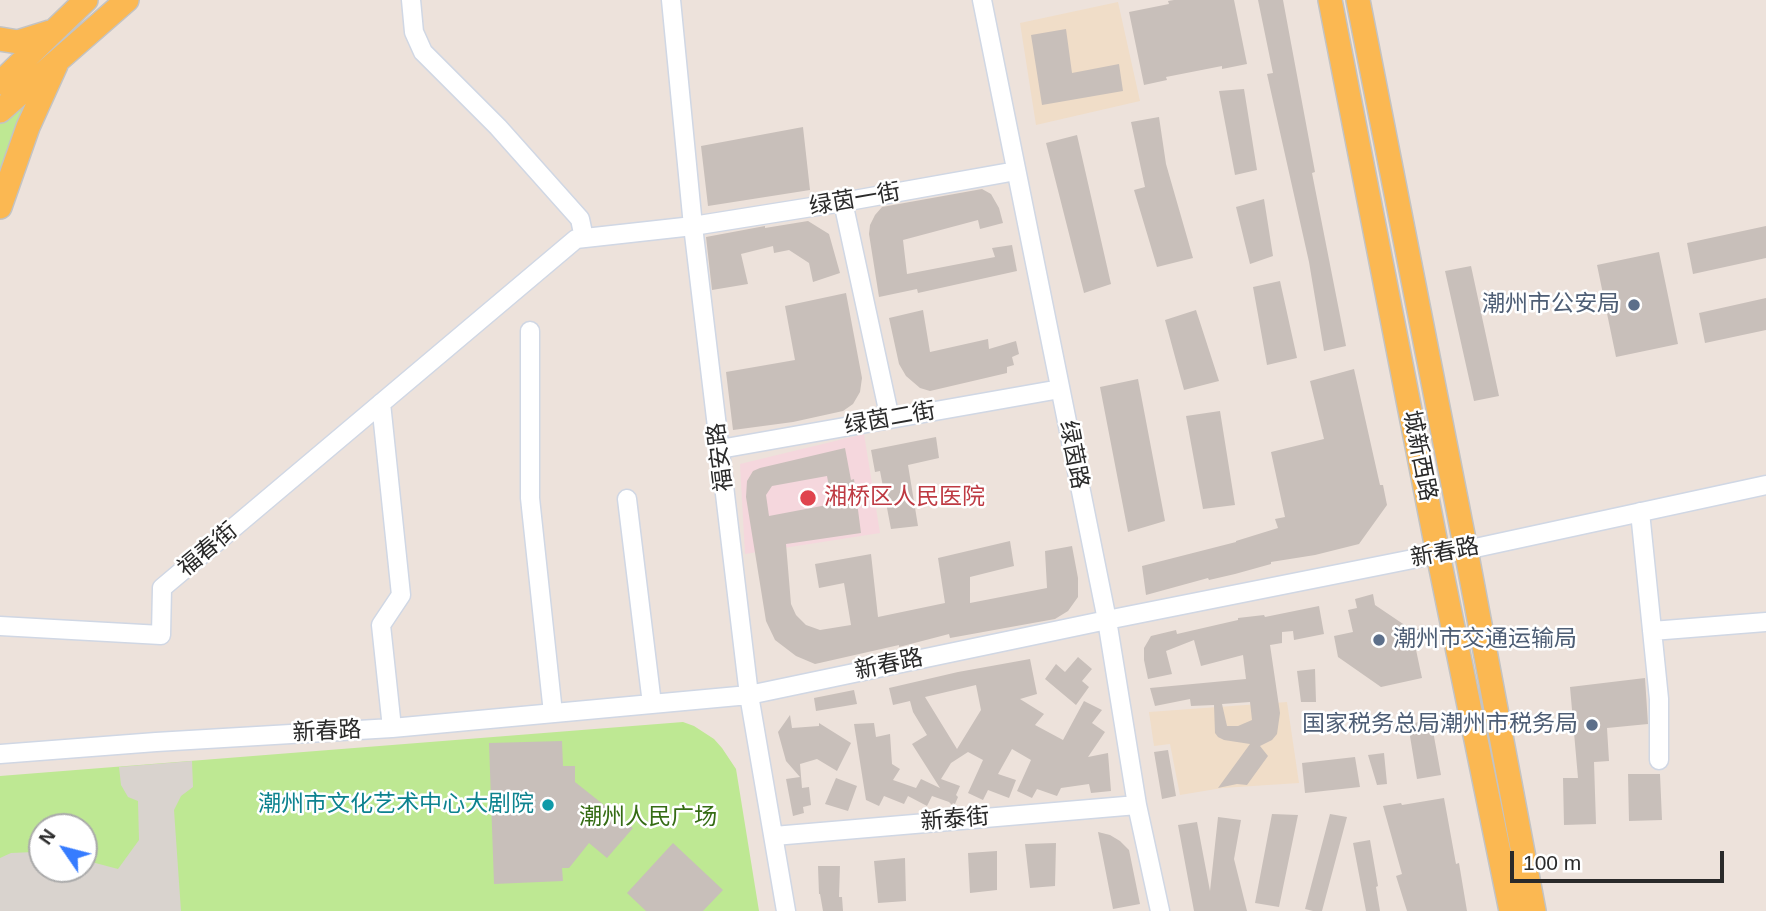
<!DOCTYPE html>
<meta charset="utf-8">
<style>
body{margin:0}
#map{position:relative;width:1766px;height:911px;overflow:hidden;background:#ede2db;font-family:Helvetica,sans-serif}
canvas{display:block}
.north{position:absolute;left:28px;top:813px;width:70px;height:70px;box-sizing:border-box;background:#fff;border:2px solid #aaa;border-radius:50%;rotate:305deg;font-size:19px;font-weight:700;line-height:28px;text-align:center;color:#2a2a2a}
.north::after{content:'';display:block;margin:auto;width:24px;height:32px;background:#367cff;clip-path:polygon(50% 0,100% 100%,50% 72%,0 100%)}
.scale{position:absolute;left:1510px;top:851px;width:214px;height:32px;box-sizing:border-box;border:4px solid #2a2a2a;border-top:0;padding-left:9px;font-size:21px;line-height:24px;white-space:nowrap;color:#2a2a2a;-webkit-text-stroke:5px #fff;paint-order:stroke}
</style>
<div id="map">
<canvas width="1766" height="911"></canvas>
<div class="north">N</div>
<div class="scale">100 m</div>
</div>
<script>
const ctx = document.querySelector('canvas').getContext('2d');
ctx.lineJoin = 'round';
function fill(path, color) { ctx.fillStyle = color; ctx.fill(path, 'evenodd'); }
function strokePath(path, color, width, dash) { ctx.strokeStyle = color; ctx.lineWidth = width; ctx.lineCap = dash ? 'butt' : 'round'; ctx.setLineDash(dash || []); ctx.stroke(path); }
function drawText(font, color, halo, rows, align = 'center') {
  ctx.font = font + ' Helvetica,"Noto Sans SC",sans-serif'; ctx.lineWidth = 5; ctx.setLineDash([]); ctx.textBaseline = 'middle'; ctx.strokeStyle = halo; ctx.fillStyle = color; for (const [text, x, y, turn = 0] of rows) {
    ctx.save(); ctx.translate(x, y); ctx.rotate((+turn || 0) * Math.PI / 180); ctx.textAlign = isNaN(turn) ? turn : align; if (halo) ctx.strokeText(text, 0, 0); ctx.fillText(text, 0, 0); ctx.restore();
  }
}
fill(new Path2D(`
 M1118 2 1140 101 1036 125 1020 23Z
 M1287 702 1299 783 1222 788 1180 795 1170 744 1154 746 1149 712Z`), '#f0ddc8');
fill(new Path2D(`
 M864 434 880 533 745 554 740 464Z`), '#f5d7dd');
fill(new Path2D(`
 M30 94 0 182V120Z
 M683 722 694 726 714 739 722 748 736 769 759 911H0V776ZM42 827H84V869H42Z`), '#bee893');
fill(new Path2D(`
 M192 761 193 787 181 796 174 810 181 911H0V858L11 853 34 852 42 853V869H84V860L118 869 139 840 138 801 128 797 121 785 119 767Z`), '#d9d3ce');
fill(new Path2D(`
 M1174 0H1234L1247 64 1222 69V66L1166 77 1167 80 1144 85 1129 12 1169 4 1168 1Z
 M1258 0H1283L1315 172 1312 173 1346 346 1324 351 1309 262 1267 74 1273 73Z
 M1066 29 1072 73 1119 64 1123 91 1042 105 1031 35Z
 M1244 89 1257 170 1235 175 1219 91Z
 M1159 117 1166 164 1193 258 1157 267 1134 190 1145 187 1131 122Z
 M803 127 810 190 708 206 701 146Z
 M1077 135 1111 284 1084 293 1046 143Z
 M982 189 991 194 999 208 1003 223 980 229 978 220 903 240 907 274 995 257 992 248 1012 245 1017 271 918 293 917 289 879 297 869 234 870 225 875 215 882 207Z
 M1264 199 1273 256 1250 264 1236 207Z
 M808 221 829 234 840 273 813 282 809 263 789 250 774 253 773 246 741 254 748 284 712 290 706 237 765 226V228Z
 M1766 226V258L1693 274 1687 243Z
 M1659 252 1678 344 1616 357 1597 265Z
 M1471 266 1499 396 1474 401 1445 271Z
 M1280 281 1297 358 1267 365 1253 287Z
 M846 293 862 378 860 392 853 404 843 411 793 422 733 430 726 372 795 360 785 306Z
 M1766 298V330L1705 343 1699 313Z
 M923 310 930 352 988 339 989 349 1016 341 1019 354 1012 357 1014 365 1007 367V373L930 391 920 388 906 376 899 364 889 318Z
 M1196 310 1219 381 1184 390 1165 320Z
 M1354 369 1380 485H1383L1387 505 1359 544 1315 555 1271 562V564L1235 574 1209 580 1208 578 1146 595 1142 566 1236 542V541L1278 528 1275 519 1285 517 1271 452 1324 439 1310 381Z
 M1138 379 1165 521 1128 532 1100 387Z
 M1220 411 1235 505 1203 509 1186 416Z
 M936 437 939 458 908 465 918 526 891 529 880 471 875 472 871 450Z
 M845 448 851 480 854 479 861 533 786 544 791 604 796 615 806 625 820 630 851 625 844 583 819 588 815 564 871 554 878 617 945 603 938 558 1010 541 1014 566 970 577V603L1047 588 1045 551 1072 546 1078 578V597L1068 611 1055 619 950 638 949 634 899 647V645L815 664 796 656 775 640 766 621 746 497 747 481 753 471 760 468ZM827 476 832 504 769 516 766 495 772 486Z
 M1373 594 1375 605 1412 630 1421 628 1424 643 1415 645 1422 678 1381 687 1338 657 1334 636 1353 632 1348 610 1357 608 1355 599Z
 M1319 606 1324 634 1294 640 1293 631 1282 632V643L1270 645 1280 713 1277 734 1272 740 1260 746 1268 756 1247 785 1237 784 1218 788 1250 744 1224 740 1218 737 1215 733 1214 705 1191 706 1190 699 1155 706 1150 688 1246 679 1243 655 1201 666 1194 640 1166 651 1172 674 1148 679 1144 660V648L1151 636 1176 630 1177 634 1238 620V618L1264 615 1265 617ZM1250 702 1252 720 1238 726H1227L1222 704Z
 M1078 657 1092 669 1082 681 1089 687 1076 705 1045 679 1056 664 1065 672Z
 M1030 659 1037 694 1020 699 1044 714 1035 725 1063 740 1084 701 1102 710 1092 723 1105 732 1088 757 1108 753 1111 791 1091 793 1089 784 1061 788 1057 796 1037 789 1032 798 1017 791 1031 760 1012 749 998 774 1016 780 1009 798 988 790 983 800 968 793 983 760 968 752 951 763 941 779 960 786 956 795 958 797 955 804 953 803 952 805 949 802 932 796 927 806 908 796 904 804 884 796 879 806 866 800 854 724 874 723 876 737 890 734 892 764 900 769 893 780 916 788 921 779 940 788 912 744 927 735 913 712 910 701 893 705 889 688 958 672ZM976 685 981 710 957 749 925 697Z
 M1315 669 1316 702H1301L1297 671Z
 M1645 678 1648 724 1607 728 1609 761 1594 762 1596 824 1564 825 1563 778H1578L1570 687Z
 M854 690 857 704 816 711 814 698Z
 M790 715 792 728 819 726V723L851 743 837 771 817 759 800 764 802 788 809 787 811 805 803 807 804 813 793 816 786 779 800 777 786 761 778 732Z
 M1431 720 1441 775 1417 779 1408 724Z
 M562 741 563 766H575V782L633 828 607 858 589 843 569 868H562L563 881 494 884 489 743Z
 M1168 750 1176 796 1162 799 1154 752Z
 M1384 753 1387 784 1377 785 1368 755Z
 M1355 757 1360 787 1305 793 1302 763Z
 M1628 774H1660L1662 820 1629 821Z
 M836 778 857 786 848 811 825 804Z
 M1444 798 1456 864 1459 863 1467 911H1407L1396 876 1402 874 1383 806 1401 803 1402 805Z
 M1272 814 1298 815 1279 907 1255 903Z
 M1330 814 1347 817 1322 911H1313L1305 909Z
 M1218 817 1241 820 1234 859 1247 911H1194L1178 825 1197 822 1210 891Z
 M1098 832 1110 835 1120 841 1129 850 1140 904 1113 909Z
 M1370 840 1378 886 1376 887 1380 911H1366L1353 843Z
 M673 843 723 890 703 911H646L627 893Z
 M1056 843 1055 886 1030 888 1025 844Z
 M997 851V890L970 893 968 853Z
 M905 858 906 901 878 903 874 861Z
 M818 866H840L839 897H842L843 911H823L820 894H819Z`), '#c8bfba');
const minor = new Path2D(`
 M411 0 414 32 423 52 498 127 580 219 584 238
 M671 0 693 226 749 695 786 911
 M982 0 1107 620 1137 805 1160 911
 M843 202 890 419
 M530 331V498L553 713
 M381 403 401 595 381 625 392 728
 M720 449 1060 389
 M627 499 652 704
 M1640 512 1659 699V760
 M0 626 161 635 162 588 576 239 693 226 843 202 1016 171
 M1652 631 1766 622
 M0 754 156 742 392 728 749 695 1107 620 1438 554 1466 550 1766 485
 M774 836 1137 805`);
const major = new Path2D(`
 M1330 0 1438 554 1511 911
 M1358 0 1466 550 1534 911
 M0 39 18 42 50 32
 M0 83 86 0
 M0 111 127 0
 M0 207 28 127 56 65`);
strokePath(minor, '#d0d7e4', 21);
strokePath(major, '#c3c3c3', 26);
strokePath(minor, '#fff', 18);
strokePath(major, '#fbb852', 23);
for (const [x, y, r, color] of [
 [1634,305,7,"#5c6f8a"],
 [808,498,9,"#e0444e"],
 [1379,640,7,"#5c6f8a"],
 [1592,725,7,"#5c6f8a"],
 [548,805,7,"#0f9aa8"]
]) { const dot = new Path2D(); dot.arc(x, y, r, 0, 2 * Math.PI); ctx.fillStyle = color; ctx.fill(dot); strokePath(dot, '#fff', 2.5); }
drawText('23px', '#2a2a2a', '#fff', [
 ["绿茵一街",855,200,-10],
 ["绿茵二街",890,419,-10],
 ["绿茵路",1073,455,79],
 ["城新西路",1419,456,79],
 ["福安路",721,457,-97],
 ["福春街",208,550,-40],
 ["新春路",1445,553,-11],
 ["新春路",889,665,-12],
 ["新春路",327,732,-3],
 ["新泰街",955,820,-5]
]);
drawText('23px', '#4e5e75', '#fff', [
 ["潮州市公安局",1620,305],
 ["潮州市交通运输局",1393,640,"left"],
 ["国家税务总局潮州市税务局",1578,725]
], 'right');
drawText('23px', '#be3a42', '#fff', [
 ["湘桥区人民医院",824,498]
], 'left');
drawText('23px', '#0d838f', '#fff', [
 ["潮州市文化艺术中心大剧院",534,805]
], 'right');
drawText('23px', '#356c14', '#fff', [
 ["潮州人民广场",648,818]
]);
</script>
